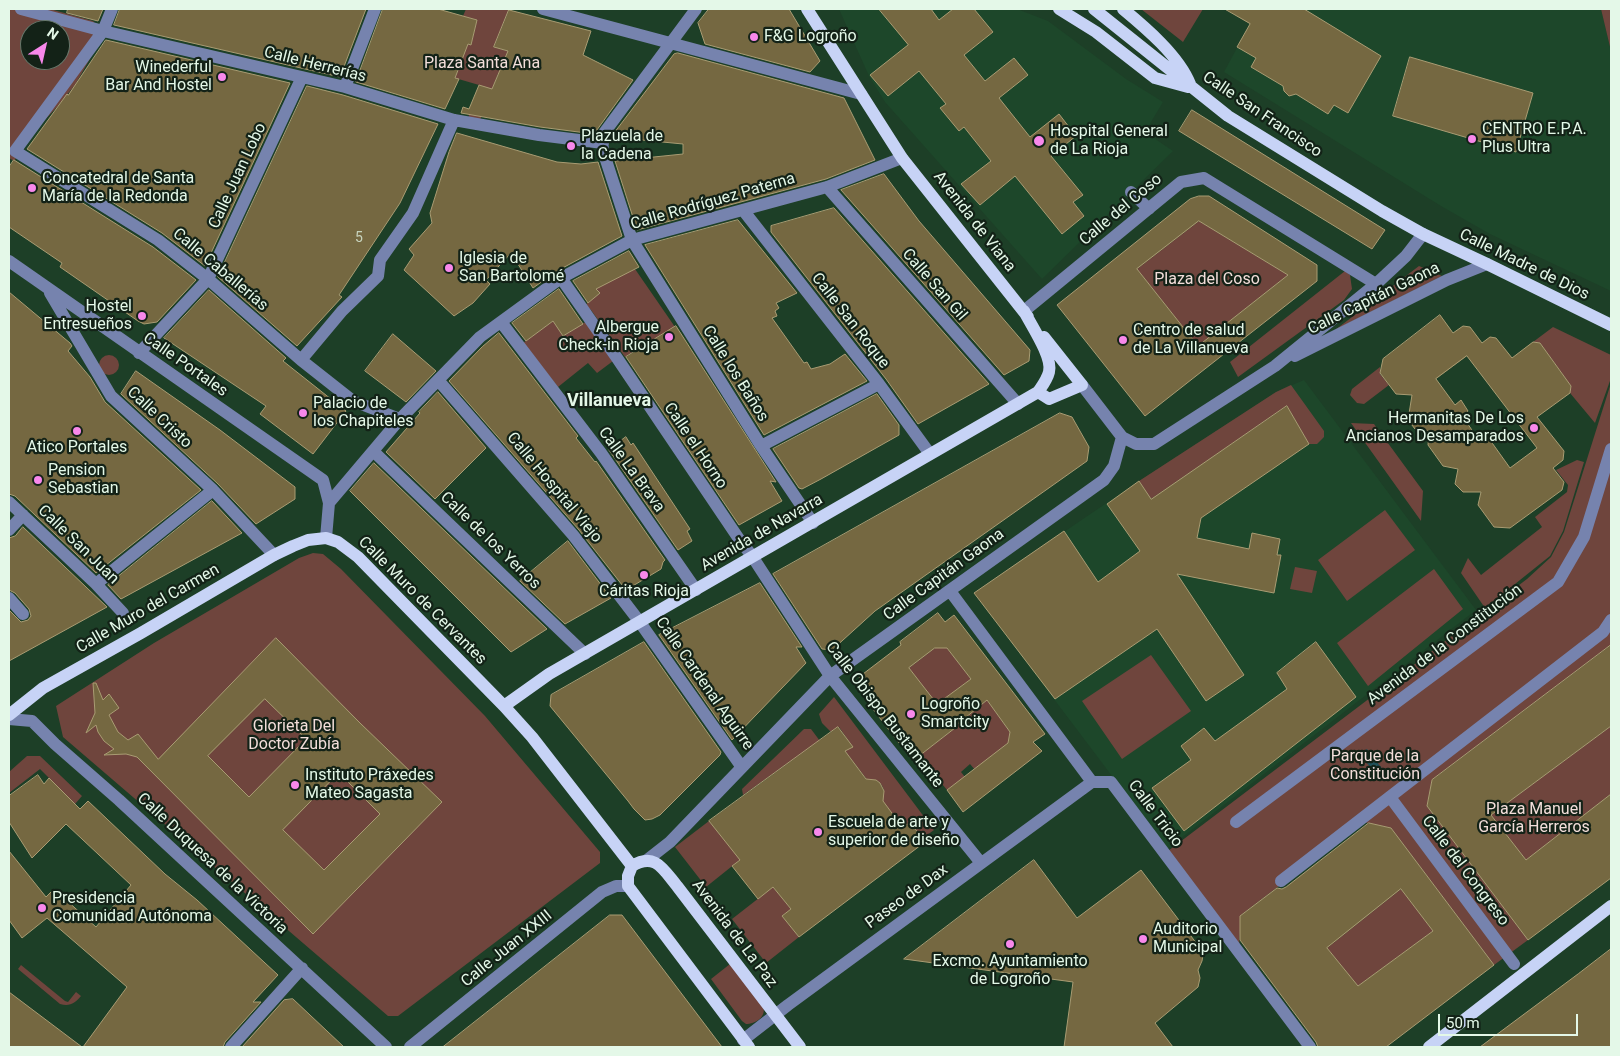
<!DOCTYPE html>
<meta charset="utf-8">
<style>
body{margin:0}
#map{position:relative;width:1620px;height:1056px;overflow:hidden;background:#1d3f27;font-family:Roboto,sans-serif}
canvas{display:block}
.frame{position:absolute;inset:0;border:10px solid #e4f8e8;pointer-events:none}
.north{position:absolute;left:20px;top:20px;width:50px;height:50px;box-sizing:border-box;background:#132217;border:1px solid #67786b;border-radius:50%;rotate:35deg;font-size:14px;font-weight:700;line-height:20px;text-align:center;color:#e4f8e8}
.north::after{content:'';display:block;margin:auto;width:18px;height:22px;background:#f888eb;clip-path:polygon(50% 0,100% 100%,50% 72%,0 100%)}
.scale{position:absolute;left:1438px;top:1014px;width:140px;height:22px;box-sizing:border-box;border:2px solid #e4f8e8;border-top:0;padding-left:6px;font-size:15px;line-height:18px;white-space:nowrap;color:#e4f8e8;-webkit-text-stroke:4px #132217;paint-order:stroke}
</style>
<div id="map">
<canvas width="1620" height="1056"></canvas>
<div class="frame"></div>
<div class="north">N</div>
<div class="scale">50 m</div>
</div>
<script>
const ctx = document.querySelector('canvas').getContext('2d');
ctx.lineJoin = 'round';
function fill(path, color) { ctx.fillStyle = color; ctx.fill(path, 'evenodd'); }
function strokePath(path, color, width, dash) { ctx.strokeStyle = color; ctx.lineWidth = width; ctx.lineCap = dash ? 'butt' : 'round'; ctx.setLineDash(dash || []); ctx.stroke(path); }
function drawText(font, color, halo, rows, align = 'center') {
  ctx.font = font + ' Roboto,sans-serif'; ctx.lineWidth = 4.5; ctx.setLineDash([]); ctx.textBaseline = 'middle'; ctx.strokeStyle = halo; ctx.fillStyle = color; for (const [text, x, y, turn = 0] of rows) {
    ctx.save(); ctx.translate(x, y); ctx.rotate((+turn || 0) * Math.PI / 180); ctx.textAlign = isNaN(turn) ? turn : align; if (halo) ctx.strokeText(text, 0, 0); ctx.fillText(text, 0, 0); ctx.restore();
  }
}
fill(new Path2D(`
 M839 9H1017L1048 21 1126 79 1163 102 1145 132 1173 151 1042 279 885 102 869 76Z
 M1258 9H1601L1611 51V291L1490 234 1441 206 1224 72Z
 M1304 380 1476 610 1167 849 974 593 1139 481 1276 392Z`), '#1d472a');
fill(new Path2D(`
 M9 9H50L93 21 104 34 75 85 57 107 39 126 14 161 9 158ZM30 30H60V60H30Z
 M466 9 509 10 494 47 572 70 498 74 480 120 468 118 479 85 455 78 463 57 421 31 471 45 477 20 463 16Z
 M1141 9H1203L1183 42Z
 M1601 9H1611V51Z
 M1199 221 1288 275 1198 346 1137 269Z
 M1419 266 1442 276 1335 330Z
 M635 269 675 327 625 357 591 310 585 305 600 293 593 285Z
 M1345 271 1350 275 1352 289 1344 300 1238 377 1230 362Z
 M553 321 563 336 587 321 613 361 597 373 588 363 558 387 523 343Z
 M1553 327 1611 355V378L1595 423 1570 393 1571 386 1540 343 1533 342Z
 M99 365a10 10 0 1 1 20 0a10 10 0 1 1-20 0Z
 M1380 367V374L1389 385 1364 404 1357 403 1350 395 1352 389Z
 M1611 383V645L1432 780 1427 806 1528 940 1494 965 1391 828 1363 822 1241 915 1239 947 1168 851 1527 579 1551 557 1564 532Z
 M1291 385 1324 431V437L1317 444H1309L1287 406 1151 499 1139 481 1276 392Z
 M1351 423 1374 424 1423 491 1421 521Z
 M1577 460 1584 462 1563 531 1550 556 1485 608 1461 573 1468 558 1481 575 1542 527 1535 517 1567 492 1568 485 1556 470Z
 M1385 510 1415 550 1347 601 1318 560Z
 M313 553 323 554 341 569 485 716 600 852V863L398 1016H388L63 737 56 706 154 643 299 558Z
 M1295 567 1317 571 1312 593 1290 589Z
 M1434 569 1463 609 1368 686 1337 643Z
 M935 648H947L971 679 956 690 972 712 987 700 1010 732 1008 743 975 770 970 764 961 772 965 777 947 790 919 756 955 728 909 668Z
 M1151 655 1191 711 1122 759 1082 701Z
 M834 697 934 830 923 838 910 822 903 828 881 799 884 791C882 782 876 778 868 781L845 751 852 746 839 727 831 732 822 723 819 714Z
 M1611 726V794L1526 860 1491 815Z
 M804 729H811L820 741 743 795 742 789Z
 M27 756H40L82 796 75 804 40 769 9 793V772Z
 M709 821 725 841 746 855 706 887 675 847Z
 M773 887 791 909 782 916 799 937 766 963 732 919Z
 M1401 889 1433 931 1358 986 1327 948Z
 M730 964C738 974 758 996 763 1006 767 1017 755 1024 746 1024L742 1021 711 979Z
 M21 965 65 1001 68 1002 76 992 81 996C75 1003 70 1007 60 1004L18 969Z`), '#6f453d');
fill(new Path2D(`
 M1367 749 1384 771 1377 776 1360 754Z`), '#20515a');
const building = new Path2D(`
 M68 9H103L98 21 67 13Z
 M120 9H366L340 77 114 25Z
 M383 9H438L477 20 471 45 468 44 455 78 459 79 445 109 356 82Z
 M709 9H789L820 61 810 72 705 44 698 23Z
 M879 9H931L939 20 953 9H974L993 32 964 55 985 81 1014 58 1028 75 999 98 1030 137 1059 114 1076 136 1051 156 1083 195 1073 202 1084 216 1062 234 1015 176 980 205 961 184 991 161 964 127 959 131 940 108 946 104 919 71 888 96 870 75 908 45Z
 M1225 9H1304L1381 56 1348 113 1334 105 1328 114 1296 94 1289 96 1284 91 1283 86 1251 67 1256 58 1237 47 1250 24Z
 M509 10 591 31 583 55 633 80 594 134 540 127 461 113 463 107 469 109 479 85 492 89 508 51 494 47Z
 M106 40 290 83 205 266 162 233 27 149 67 94 68 95Z
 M678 53 844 98 875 160 826 179 637 230 615 161 683 154V144L611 137 674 54Z
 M1410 57 1533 93 1516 152 1393 116Z
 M307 86 343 95 438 124 400 203 339 295 342 297 297 346 218 277Z
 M1192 110 1385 230 1372 249 1179 131Z
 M457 133 557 162 581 164 598 162 622 236 557 271 533 288 511 253 486 280 490 284 473 303 454 316 404 270 414 255 409 249 432 223 430 213 449 152Z
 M14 160 153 247 196 280 157 322 144 324 138 321 60 267 62 263 9 227V167Z
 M884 174 919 221 1030 350 1029 361 1004 375 841 190Z
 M1199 196H1209L1317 265V281L1145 416 1057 305 1190 199ZM1199 221 1288 275 1198 346 1137 269Z
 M834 208 989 384 918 424 886 379 771 232V226Z
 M738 220 797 293 776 303 779 308 775 311 777 316 772 318 804 363 807 362 811 369 830 364 845 354 867 381 764 435 645 245Z
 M629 251 639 267 596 289 600 293 588 303 573 281Z
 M559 289 583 324 563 336 553 321 526 341 512 323Z
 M209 290 286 358 283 361 346 411 313 454 260 414 266 406 164 338Z
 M9 292 70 343 72 346 68 351 90 377 105 402 201 490 96 573 15 496 9 494Z
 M1440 315 1453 333 1463 326 1470 327 1482 343 1490 337 1496 338 1512 358 1533 342 1540 343 1571 386 1570 393 1537 417 1564 451 1563 460 1553 468 1564 482 1562 490 1510 528 1494 527 1478 505 1481 492H1463L1455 484 1458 469 1443 466 1428 445 1429 431 1415 429 1408 420 1412 395 1396 394 1380 373 1383 359ZM1467 356 1537 448 1510 468 1485 433 1476 436 1463 417 1468 411 1461 400 1455 405 1436 379Z
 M676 326 776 482 770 481 782 501 739 525 626 357Z
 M499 333 574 431 578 436 576 438 595 462 596 461 665 560 663 562 661 569 626 590 579 530 449 381 482 347Z
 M393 334 436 371 406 402 365 371Z
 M136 371 220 430 295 487V499L256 524 218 484 121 394Z
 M438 392 486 448 435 499 386 452 420 413 419 412Z
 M877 394 899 425V435L821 479 802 489 799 488 773 449Z
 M1287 406 1309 444 1201 518 1197 538 1249 549 1252 533 1280 539 1277 555H1281L1274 593 1177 574 1244 675 1206 701 1157 629 1055 699 974 593 1064 531 1098 582 1140 551 1107 504 1139 481 1151 499Z
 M1060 413 1072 417 1089 447 1087 461 875 611 832 650 822 649 773 574Z
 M626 437 631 445 633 443 690 529 687 531 692 541 678 550 609 450Z
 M374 463 547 629 511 652 350 491Z
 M212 501 242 533 121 599 108 585Z
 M23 527 107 607 9 661V610L21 622 28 620 31 616 29 609 15 593 9 590V538L15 536Z
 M568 541 611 598 565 624 520 581Z
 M760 583 802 647H796L806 663 732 740 659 635Z
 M938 613 945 622 954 615 1045 734 1033 742 1042 751 963 812 947 790 1008 743 1010 732 987 700 954 727 955 728 919 756 905 738 899 743 866 700 872 695 859 677 901 645 900 642ZM935 648H947L971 679 937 704 909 668Z
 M276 638 360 723 442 802 313 934 137 757 126 754 104 755 114 749 104 741 98 732 96 725 86 733 95 713 93 683H96L103 700 109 694 119 708 109 715 118 732 128 740 138 734 158 759ZM265 699 306 739 249 797 208 756ZM339 773 380 814 324 870 283 830Z
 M644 642 721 752 720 755 660 815 652 819 645 820 634 809 628 801 550 706 551 695Z
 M1316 642 1356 697 1184 831 1152 788 1191 760 1181 746 1204 728 1215 741 1287 689 1277 673Z
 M1611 645V726L1491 815 1526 860 1611 794V878L1528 940 1427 806 1432 780Z
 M838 727 853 747 845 751 866 779 876 780 880 783 884 791 883 801 903 828 910 822 925 842 799 937 782 916 791 909 773 887 758 899 732 866 740 860 709 821Z
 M38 775 44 784 49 778 80 809 88 801 165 874 197 900 278 975 253 1002H261L225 1042 223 1047H83L127 987 47 918 22 938 9 920V851L46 897 54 889 96 927 131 885 66 824 32 858 9 822V796Z
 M1369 823 1391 828 1494 965 1386 1047H1318L1316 1042 1240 940V916L1277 888 1282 889 1286 887ZM1401 889 1433 931 1358 986 1327 948Z
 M1034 860 1077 918 1141 870 1200 948 1203 955 1202 961 1198 970 1200 978 1198 987 1155 1023 1173 1047H1064L1073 982 904 959Z
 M610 915H622L722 1047H443Z
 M1611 949V1047H1480L1578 974Z
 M9 992 82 1047H9Z
 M293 999 344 1047H242L284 1000Z`);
fill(building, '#756841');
strokePath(building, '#a99c73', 1);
strokePath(new Path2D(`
 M21 9 103 31 345 87 454 120 539 135 603 143
 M112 9 103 31 15 151 158 240 208 279 301 360 353 401 400 419
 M543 9 861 94
 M696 9 601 137 604 154 632 240 761 446 813 523
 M345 87 375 9
 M827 187 1018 404
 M1131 192 1149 209
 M743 210 879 384 930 454
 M9 261 323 480 329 503 326 538
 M561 278 617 358 739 539 752 556 830 676 981 863
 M50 293 111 396 213 490 274 555
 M1024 311 1181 182 1204 178 1376 284
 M501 322 601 453 696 590
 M139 353 208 279 302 77
 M1295 356 1447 280 1487 264
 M301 360 342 311 378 276 380 260 413 213 454 120
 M438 380 573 535 639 621 741 766
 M1082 385 1122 437 1136 444H1154L1275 366 1376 284 1406 256 1423 234
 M761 446 879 384
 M373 451 585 654
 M9 502 96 584 123 613
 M329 503 400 419 480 337 561 278 632 240 827 187 902 158
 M9 530 23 515
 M96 584 213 490
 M950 591 1092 782
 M9 598 23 614
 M9 719 32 721 55 744 119 800 386 1047
 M1092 782H1111L1310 1047
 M1390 797 1514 964
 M1236 822 1558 582 1584 537 1611 449
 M647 860 670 842 830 676 1104 480 1114 466 1122 437
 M1281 881 1603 632 1611 620
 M743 1040 788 1005 1092 782
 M231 1047 302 968
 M410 1047 602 892 616 886H628`), '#7683ae', 12);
strokePath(new Path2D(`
 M807 9 902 158 1028 317
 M1059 9 1096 32 1155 78 1188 87
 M1094 9 1228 116 1382 211 1423 234 1487 264 1611 325
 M1123 9C1146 28 1179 56 1190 84
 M1038 392 1049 399 1082 385 1044 337
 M504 706 549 674 1038 392C1042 386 1047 380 1049 372 1053 357 1031 325 1024 311
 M9 715 43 688 141 633 274 555 293 546 308 540 326 538 338 542 358 557 504 706 532 737 632 866
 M749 1047 628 886V876L632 866C655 852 663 869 677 886L800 1047
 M1429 1047 1611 906`), '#c7d3f6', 12);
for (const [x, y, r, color] of [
 [754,37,5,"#f888eb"],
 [222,77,5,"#f888eb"],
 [1472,139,5,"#f888eb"],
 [1039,141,6,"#f888eb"],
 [571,146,5,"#f888eb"],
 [32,188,5,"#f888eb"],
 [449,268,5,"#f888eb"],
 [142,316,5,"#f888eb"],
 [669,337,5,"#f888eb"],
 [1123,340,5,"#f888eb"],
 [303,413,5,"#f888eb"],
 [1534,428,5,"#f888eb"],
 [77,431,5,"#f888eb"],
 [38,480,5,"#f888eb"],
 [644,575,5,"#f888eb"],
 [911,714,5,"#f888eb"],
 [295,785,5,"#f888eb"],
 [818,832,5,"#f888eb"],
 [42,908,5,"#f888eb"],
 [1143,939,5,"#f888eb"],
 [1010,944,5,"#f888eb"]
]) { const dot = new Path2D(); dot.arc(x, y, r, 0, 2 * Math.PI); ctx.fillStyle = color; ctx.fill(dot); strokePath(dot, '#132217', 2); }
drawText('14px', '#c8d4be', null, [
 ["5",359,238]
]);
drawText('16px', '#e4f8e8', '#132217', [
 ["F&G Logroño",764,37],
 ["Winederful",212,68,"right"],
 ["Bar And Hostel",212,86,"right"],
 ["CENTRO E.P.A.",1482,130],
 ["Plus Ultra",1482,148],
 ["Hospital General",1050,132],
 ["de La Rioja",1050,150],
 ["Plazuela de",581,137],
 ["la Cadena",581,155],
 ["Concatedral de Santa",42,179],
 ["María de la Redonda",42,197],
 ["Iglesia de",459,259],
 ["San Bartolomé",459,277],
 ["Hostel",132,307,"right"],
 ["Entresueños",132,325,"right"],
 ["Albergue",659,328,"right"],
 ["Check-in Rioja",659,346,"right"],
 ["Centro de salud",1133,331],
 ["de La Villanueva",1133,349],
 ["Palacio de",313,404],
 ["los Chapiteles",313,422],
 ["Hermanitas De Los",1524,419,"right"],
 ["Ancianos Desamparados",1524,437,"right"],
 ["Atico Portales",77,448,"center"],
 ["Pension",48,471],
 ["Sebastian",48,489],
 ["Cáritas Rioja",644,592,"center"],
 ["Logroño",921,705],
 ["Smartcity",921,723],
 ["Instituto Práxedes",305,776],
 ["Mateo Sagasta",305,794],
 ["Escuela de arte y",828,823],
 ["superior de diseño",828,841],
 ["Presidencia",52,899],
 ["Comunidad Autónoma",52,917],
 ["Auditorio",1153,930],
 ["Municipal",1153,948],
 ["Excmo. Ayuntamiento",1010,962,"center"],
 ["de Logroño",1010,980,"center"]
], 'left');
drawText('16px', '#f3deda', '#132217', [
 ["Plaza Santa Ana",482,64],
 ["Plaza del Coso",1207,280],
 ["Glorieta Del",294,727],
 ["Doctor Zubía",294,745],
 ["Parque de la",1375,757],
 ["Constitución",1375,775],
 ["Plaza Manuel",1534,810],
 ["García Herreros",1534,828]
]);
drawText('16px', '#e4f8e8', '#132217', [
 ["Calle Herrerías",315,65,14],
 ["Calle San Francisco",1262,115,34],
 ["Calle Juan Lobo",238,176,-65],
 ["Calle Rodríguez Paterna",713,202,-16],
 ["Calle del Coso",1121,210,-40],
 ["Avenida de Viana",974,222,52],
 ["Calle Madre de Dios",1524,265,26],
 ["Calle Caballerías",220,270,40],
 ["Calle San Gil",934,285,49],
 ["Calle Capitán Gaona",1374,299,-26],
 ["Calle San Roque",850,321,52],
 ["Calle Portales",185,365,35],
 ["Calle los Baños",735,374,58],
 ["Calle Cristo",159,418,43],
 ["Calle el Horno",695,446,56],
 ["Calle La Brava",631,470,54],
 ["Calle Hospital Viejo",554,488,50],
 ["Avenida de Navarra",762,533,-30],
 ["Calle de los Yerros",490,541,44],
 ["Calle San Juan",78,545,44],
 ["Calle Capitán Gaona",944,575,-36],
 ["Calle Muro de Cervantes",422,601,45],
 ["Calle Muro del Carmen",148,609,-30],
 ["Avenida de la Constitución",1445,645,-37],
 ["Calle Cardenal Aguirre",704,684,55],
 ["Calle Obispo Bustamante",884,715,52],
 ["Calle Tricio",1155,814,53],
 ["Calle Duquesa de la Victoria",212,864,43],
 ["Calle del Congreso",1465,871,53],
 ["Paseo de Dax",907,897,-36],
 ["Avenida de La Paz",734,934,53],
 ["Calle Juan XXIII",507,949,-39]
]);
drawText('bold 18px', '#e4f8e8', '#132217', [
 ["Villanueva",609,401]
]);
</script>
